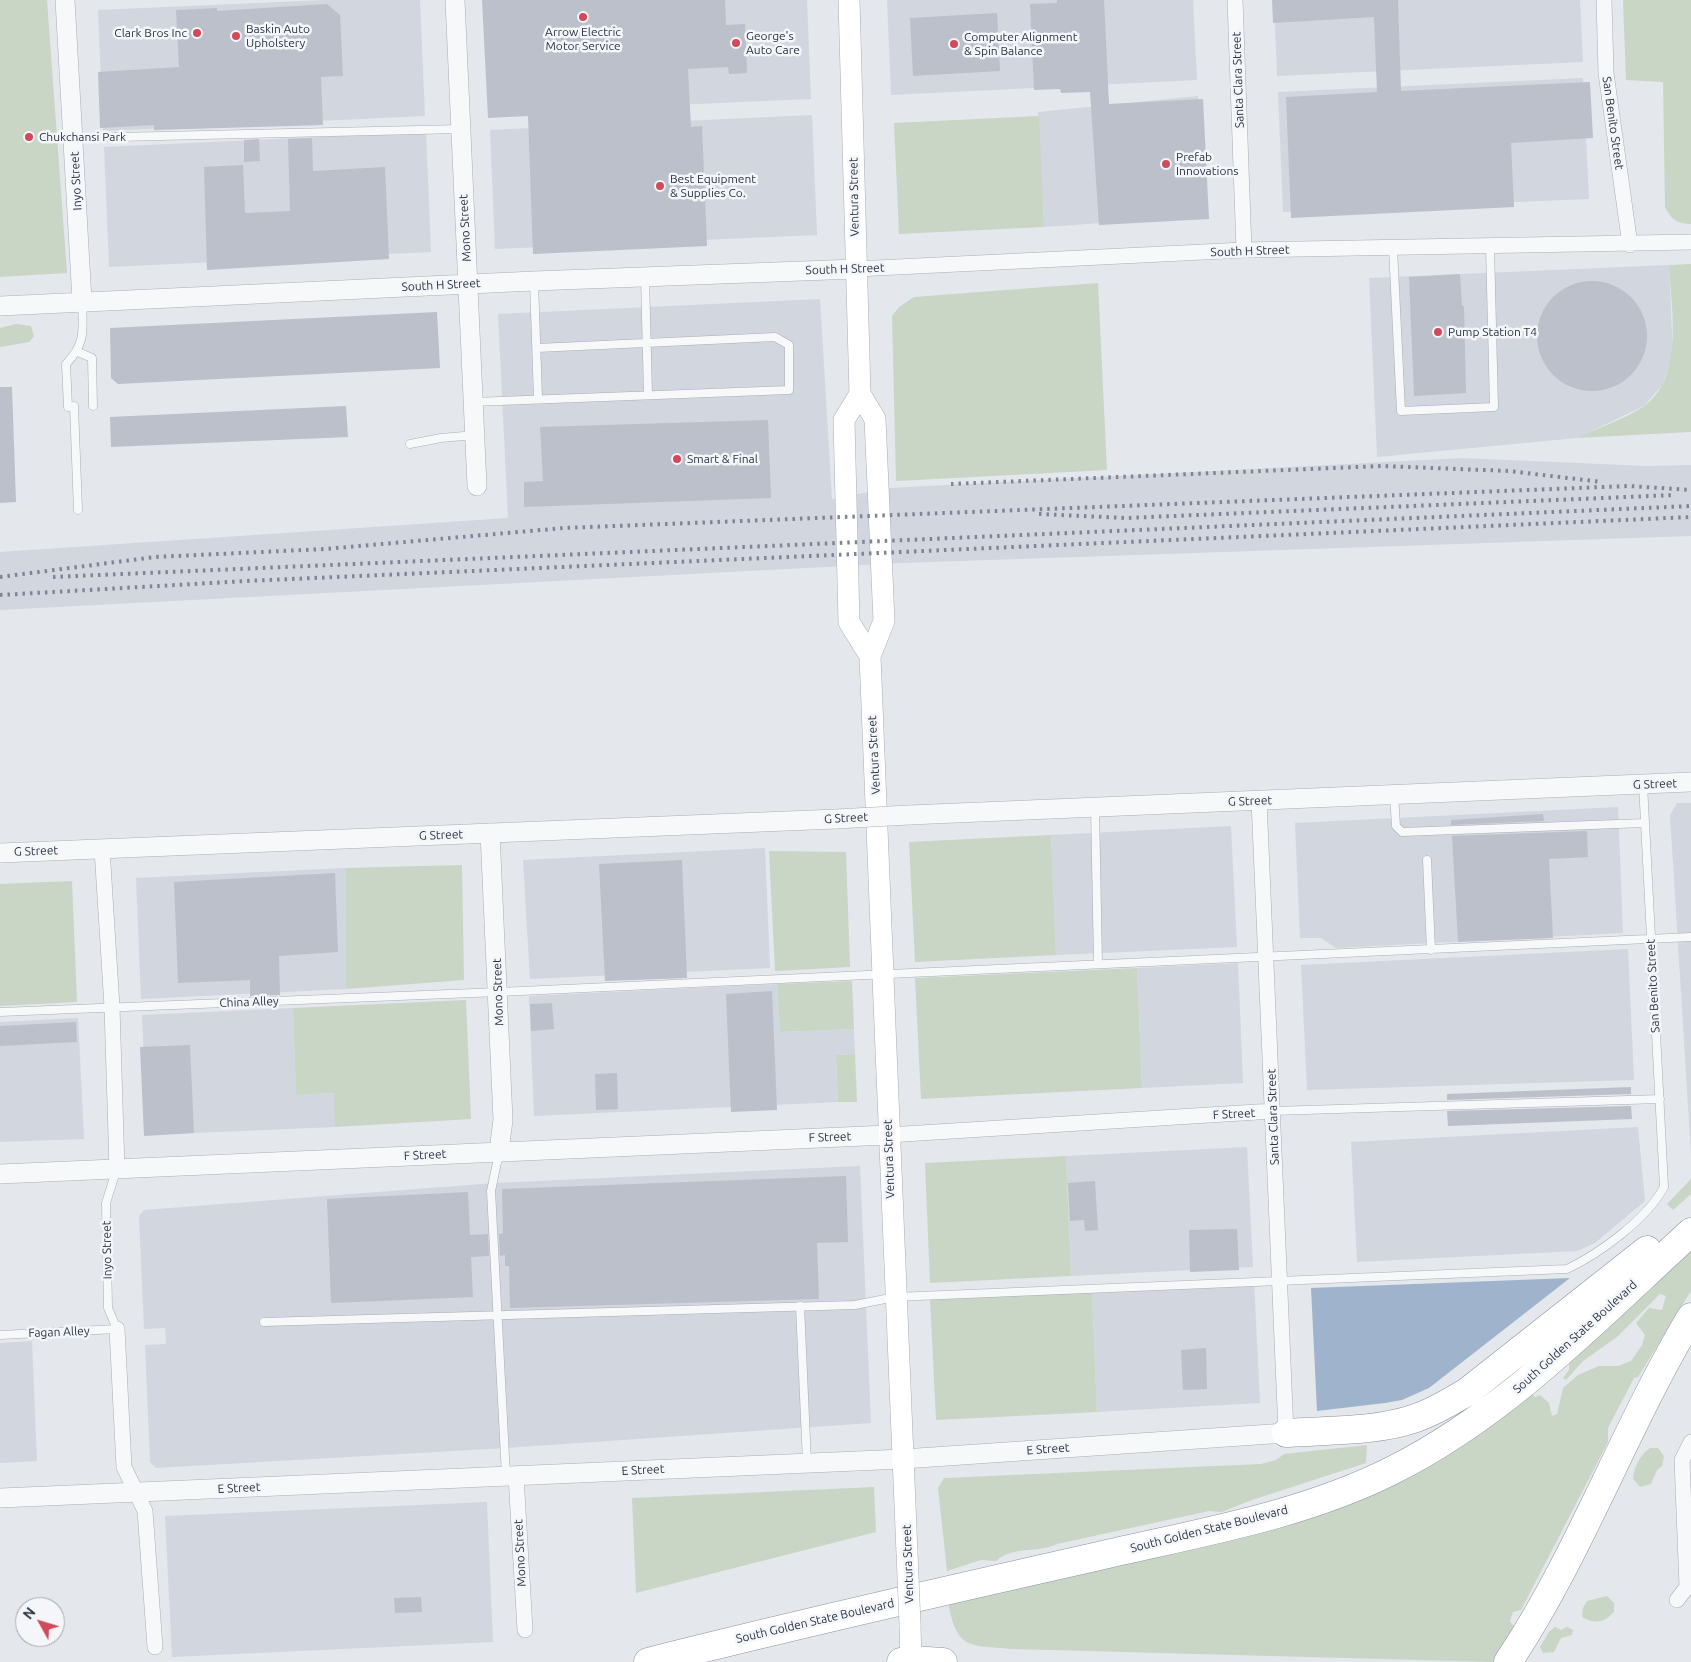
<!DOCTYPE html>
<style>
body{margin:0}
#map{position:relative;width:1691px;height:1662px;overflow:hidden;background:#e4e7ec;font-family:Ubuntu,sans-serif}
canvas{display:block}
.north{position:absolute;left:15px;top:1597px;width:50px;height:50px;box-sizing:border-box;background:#f4f6f9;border:1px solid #a4a8b1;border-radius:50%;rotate:309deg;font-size:14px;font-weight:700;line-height:20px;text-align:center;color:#2b3445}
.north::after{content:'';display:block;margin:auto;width:18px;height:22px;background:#d1495b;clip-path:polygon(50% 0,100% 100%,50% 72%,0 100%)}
</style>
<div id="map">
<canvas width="1691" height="1662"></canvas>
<div class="north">N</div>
</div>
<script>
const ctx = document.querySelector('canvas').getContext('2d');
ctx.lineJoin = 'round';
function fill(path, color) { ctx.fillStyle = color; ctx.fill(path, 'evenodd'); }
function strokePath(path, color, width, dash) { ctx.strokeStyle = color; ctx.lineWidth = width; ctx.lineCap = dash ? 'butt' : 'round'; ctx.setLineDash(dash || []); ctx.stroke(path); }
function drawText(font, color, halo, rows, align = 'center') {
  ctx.font = font + ' Ubuntu,sans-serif'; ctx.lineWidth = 5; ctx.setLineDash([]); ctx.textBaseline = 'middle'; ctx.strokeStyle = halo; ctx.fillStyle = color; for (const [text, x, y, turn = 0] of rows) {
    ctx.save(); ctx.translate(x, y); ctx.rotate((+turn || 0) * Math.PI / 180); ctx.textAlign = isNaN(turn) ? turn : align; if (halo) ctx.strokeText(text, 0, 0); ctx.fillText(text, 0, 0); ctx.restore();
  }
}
fill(new Path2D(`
 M325 0H420L425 116 103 131 98 10Z
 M484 0H807L811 99 489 113Z
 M887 0H1193L1197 80 891 95Z
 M1274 0H1580L1583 62 1277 76Z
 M1583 78 1589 199 1283 212 1278 92Z
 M1198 96 1203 216 1044 227 1038 112Z
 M812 115 817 235 495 249 490 130Z
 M426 132 431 252 109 267 104 147Z
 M1669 265 1673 356 1662 385 1644 406 1577 438 1377 457 1369 278Z
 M820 299 832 499 890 488 1462 458 1646 466 1691 465V536L902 563 0 610V552L508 518 498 314Z
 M1677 803H1691V1154L1670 815Z
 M1618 807 1623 933 1336 948 1321 938H1300L1295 823Z
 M1231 826 1237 947 1056 955 1051 835Z
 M765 848 770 968 530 979 523 860Z
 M346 868V989L141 999 136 878Z
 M1628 949 1634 1080 1307 1090 1301 965Z
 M1238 963 1243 1083 1142 1088 1137 968Z
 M777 984 780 1032 854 1029 855 1054 836 1055 838 1102 534 1116 529 996Z
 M293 1008 296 1095 335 1093V1127L147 1135 142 1015Z
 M78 1018 84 1139 0 1142V1022Z
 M1638 1127 1645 1201 1595 1243 1577 1251 1357 1262 1351 1142Z
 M1247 1147 1253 1267 1071 1276 1066 1156Z
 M860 1166 871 1423 506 1448 156 1468 150 1462 145 1345 166 1344 165 1328 144 1329 139 1216 144 1210 495 1183Z
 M1254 1282 1260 1403 1097 1412 1092 1291Z
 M32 1341 37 1461 0 1463V1343Z
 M487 1502 493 1642 172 1657 165 1516Z`), '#d2d6de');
fill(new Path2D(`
 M0 0H47L67 273 0 277Z
 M1623 0H1691V224C1677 224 1671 219 1665 207L1663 82 1626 80Z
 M1039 116 1044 227 899 234 894 123Z
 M1691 264V432L1577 438C1597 428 1625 419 1643 407 1685 378 1671 308 1669 265Z
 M1098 283 1107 470 896 481 892 316 899 307 914 297Z
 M16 324 31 326 34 336 29 342 0 347V328Z
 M1051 835 1056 955 915 962 909 842Z
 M769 851 846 852 850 967 775 971Z
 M462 865 464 980 346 989V868Z
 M72 881 77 1002 0 1006V884Z
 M1137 968 1142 1088 921 1099 915 978Z
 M852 981 854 1029 780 1032 777 984Z
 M466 1000 471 1119 335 1127 334 1093 296 1095 293 1008Z
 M855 1054 857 1102H838L836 1055Z
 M1066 1156 1071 1276 930 1283 925 1163Z
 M1691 1179V1194L1673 1210 1667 1204Z
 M1691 1251V1291L1638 1377 1634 1378 1608 1428V1442L1521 1610 1513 1612 1510 1621 1515 1628 1494 1662 1012 1649C968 1645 957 1650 948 1602 1026 1585 1103 1567 1180 1550 1228 1539 1277 1530 1323 1514 1399 1487 1471 1446 1532 1394L1535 1397 1540 1395 1549 1403 1552 1416 1557 1414 1563 1388 1578 1375 1599 1366H1618L1631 1361 1642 1345 1645 1335 1636 1323 1649 1308 1662 1310 1666 1296 1660 1294 1617 1337 1583 1361 1566 1380 1563 1378 1569 1370V1363Z
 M1092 1291 1097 1412 936 1420 930 1299Z
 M1367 1445 1366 1463 1249 1501 1222 1512 1209 1511 1057 1544C1034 1554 1015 1545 996 1561L981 1560 947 1571 938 1488 944 1478 1261 1464 1276 1460 1284 1454Z
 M1650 1448H1658L1664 1456 1662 1466 1657 1470 1651 1484 1640 1487 1633 1479C1634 1467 1640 1455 1650 1448Z
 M874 1487 876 1532 636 1593 632 1498Z
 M1607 1596 1614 1603V1612C1604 1623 1595 1624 1582 1617L1583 1608 1587 1601Z
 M1555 1627 1561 1630 1567 1627 1573 1630 1572 1635 1561 1638 1554 1652 1543 1653 1540 1647 1549 1632Z`), '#c9d6c5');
fill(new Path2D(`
 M1570 1278 1429 1388 1402 1400 1385 1403 1317 1411 1311 1288Z`), '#9fb4cc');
fill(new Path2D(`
 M482 0H725L726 25 745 24 747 73 729 74 728 67 688 69 691 127 702 126 707 246 533 254 528 116 488 118Z
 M1057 0H1104L1109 104 1203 99 1209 219 1099 225 1090 92 1061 93 1060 89 1034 90 1030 4 1057 3Z
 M1272 0H1398L1401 91 1590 82 1593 138 1511 143 1514 207 1291 218 1286 97 1377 92 1374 17 1273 23Z
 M327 4 340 15 343 76 321 77 323 125 154 130V125L100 128 98 72 179 67 176 10 217 8V11Z
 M997 13 1000 71 913 76 910 18Z
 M312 138 313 171 385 167 389 259 207 270 204 167 243 165 245 213 290 211 288 139Z
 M259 139 260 161 244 162V140Z
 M1460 274 1462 306H1464L1466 393 1414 396 1409 277Z
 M1537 336a55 55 0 1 1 110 0a55 55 0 1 1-110 0Z
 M437 312 440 368 118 384 111 378 110 328Z
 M0 387H12L16 502 0 503Z
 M346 406 348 437 111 447 110 417Z
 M768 420 771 498 524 507V482L543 481 540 427Z
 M1543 814 1544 821 1451 825V820Z
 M1587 831 1588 857 1549 859 1553 938 1458 942 1452 836Z
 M682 860 687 978 605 981 599 864Z
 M335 873 338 952 279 956 280 995 250 996V980L178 983 174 882Z
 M772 991 777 1110 731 1112 726 994Z
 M552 1003 554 1029 531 1031 530 1004Z
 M76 1022 77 1042 0 1046V1026Z
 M190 1045 194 1133 144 1136 140 1047Z
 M617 1073 618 1109 596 1110 595 1074Z
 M1631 1087V1094L1447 1100V1094Z
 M1631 1106 1632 1119 1448 1126 1447 1111Z
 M846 1176 848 1242 817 1243 819 1299 510 1308 509 1266H505V1255L500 1256 499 1234 503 1233 502 1189Z
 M1095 1181 1098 1230 1085 1231 1084 1220 1070 1221 1068 1183Z
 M468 1192 470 1235 488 1234 489 1256 471 1257 473 1297 331 1303 327 1199Z
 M1237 1229 1239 1270 1190 1272 1189 1230Z
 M1206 1348 1207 1389 1183 1390 1181 1350Z
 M421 1597 422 1612 395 1613 394 1598Z`), '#bbc0ca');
const service = new Path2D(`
 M74 138 461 129
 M1393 248 1401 411 1494 407 1490 247
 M645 277 648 395
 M534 281 538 399
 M78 352 92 358 93 406
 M473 402 789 390V345L775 337 537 348
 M74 406 78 510
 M68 407 66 364C86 344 83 329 82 302
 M410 444 441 438 475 435
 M1394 795 1396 826 1402 832 1645 823
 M1095 808 1098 963
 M1427 860 1431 950
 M0 1012 499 992 1691 937
 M1273 1111 1660 1099
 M499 1153 491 1191 506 1476
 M800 1306 807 1463
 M264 1322 855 1305 895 1297 1567 1269C1599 1254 1647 1219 1664 1187L1643 784
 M0 1335 117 1329 108 1308 106 1203 116 1171`);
const minor = new Path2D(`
 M1235 0 1244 250
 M1604 0 1606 73 1630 245
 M856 269 1244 250 1691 242
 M1259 800 1286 1433
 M102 849 112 1007 117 1169
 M888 1135 1273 1111
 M117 1329 124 1467 145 1511 155 1647
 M516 1476 525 1630
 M1677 1600 1687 1587 1682 1460 1691 1442`);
const tertiary = new Path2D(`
 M65 0 82 301
 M455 0 477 486
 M0 306 534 281 856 269
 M909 815 1691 782
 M490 833 503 1120 499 1151
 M0 853 836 819
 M0 1174 888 1135
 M0 1498 903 1459 1286 1433`);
const secondary = new Path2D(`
 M849 0 860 394 875 419 884 621 870 656C883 955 893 1254 907 1553
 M860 394 844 420 849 622 870 656
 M910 1624 911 1662`);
const motorway = new Path2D(`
 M1286 1433C1328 1430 1376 1432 1416 1418 1434 1412 1450 1402 1467 1392L1647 1250
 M648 1662C798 1624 948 1590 1099 1556 1197 1533 1302 1516 1393 1470 1508 1412 1597 1318 1691 1232
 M901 1662 911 1660 943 1662
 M1508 1662C1580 1554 1624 1429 1691 1317`);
strokePath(service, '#a9aeb7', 9);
strokePath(minor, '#a9aeb7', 16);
strokePath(tertiary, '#a9aeb7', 20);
strokePath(secondary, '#a9aeb7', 22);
strokePath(motorway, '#8b94a3', 29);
strokePath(service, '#f7f8fa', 8);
strokePath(minor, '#f7f8fa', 15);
strokePath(tertiary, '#f7f8fa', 19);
strokePath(secondary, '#fff', 21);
strokePath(motorway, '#fff', 28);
strokePath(new Path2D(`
 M951 484 1382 466 1509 471 1602 482
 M1039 514 1126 518 1674 495
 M0 577 155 557 325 549 564 528 1629 486 1691 490
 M53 577 1691 506
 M0 595 246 581 1691 517`), '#7d8696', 4, [2.5, 5]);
const tertiaryBridge = new Path2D(`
 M836 819 909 815`);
const secondaryBridge = new Path2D(`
 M907 1553 910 1624`);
strokePath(tertiaryBridge, '#a9aeb7', 20, []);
strokePath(secondaryBridge, '#a9aeb7', 22, []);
strokePath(tertiaryBridge, '#f7f8fa', 19);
strokePath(secondaryBridge, '#fff', 21);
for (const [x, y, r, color] of [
 [583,17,5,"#d1495b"],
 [197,33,5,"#d1495b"],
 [236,36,5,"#d1495b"],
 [736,43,5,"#d1495b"],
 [954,44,5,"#d1495b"],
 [29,137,5,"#d1495b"],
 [1166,164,5,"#d1495b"],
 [660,186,5,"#d1495b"],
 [1438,332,5,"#d1495b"],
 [677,459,5,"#d1495b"]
]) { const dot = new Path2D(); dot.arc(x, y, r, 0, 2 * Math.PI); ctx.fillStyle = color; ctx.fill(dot); strokePath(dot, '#f4f6f9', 2); }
drawText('12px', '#2b3445', '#f4f6f9', [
 ["Baskin Auto",246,29],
 ["Upholstery",246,43],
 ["Arrow Electric",583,32,"center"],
 ["Motor Service",583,46,"center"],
 ["Clark Bros Inc",187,33,"right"],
 ["George's",746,36],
 ["Auto Care",746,50],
 ["Computer Alignment",964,37],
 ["& Spin Balance",964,51],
 ["Chukchansi Park",39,137],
 ["Prefab",1176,157],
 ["Innovations",1176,171],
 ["Best Equipment",670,179],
 ["& Supplies Co.",670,193],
 ["Pump Station T4",1448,332],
 ["Smart & Final",687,459]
], 'left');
drawText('12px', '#2b3445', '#f4f6f9', [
 ["Santa Clara Street",1238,80,-92],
 ["San Benito Street",1613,123,82],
 ["Inyo Street",76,181,-93],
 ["Ventura Street",854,197,-91],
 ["Mono Street",465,228,-93],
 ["South H Street",1250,251,-2],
 ["South H Street",845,269,-2],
 ["South H Street",441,285,-3],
 ["Ventura Street",874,755,-93],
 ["G Street",1655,784,-2],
 ["G Street",1250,801,-2],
 ["G Street",846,818,-3],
 ["G Street",441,835,-2],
 ["G Street",36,851,-2],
 ["San Benito Street",1653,986,-93],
 ["Mono Street",498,992,-92],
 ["China Alley",249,1002,-2],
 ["F Street",1234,1114,-3],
 ["Santa Clara Street",1273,1117,-92],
 ["F Street",830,1137,-2],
 ["F Street",425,1155,-3],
 ["Ventura Street",889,1159,-92],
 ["Inyo Street",107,1250,-91],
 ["Fagan Alley",59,1332,-2],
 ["South Golden State Boulevard",1575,1337,-42],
 ["E Street",1048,1449,-4],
 ["E Street",643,1470,-3],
 ["E Street",239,1488,-3],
 ["South Golden State Boulevard",1209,1529,-14],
 ["Mono Street",520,1553,-93],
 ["Ventura Street",908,1564,-92],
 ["South Golden State Boulevard",815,1621,-13]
]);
</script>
